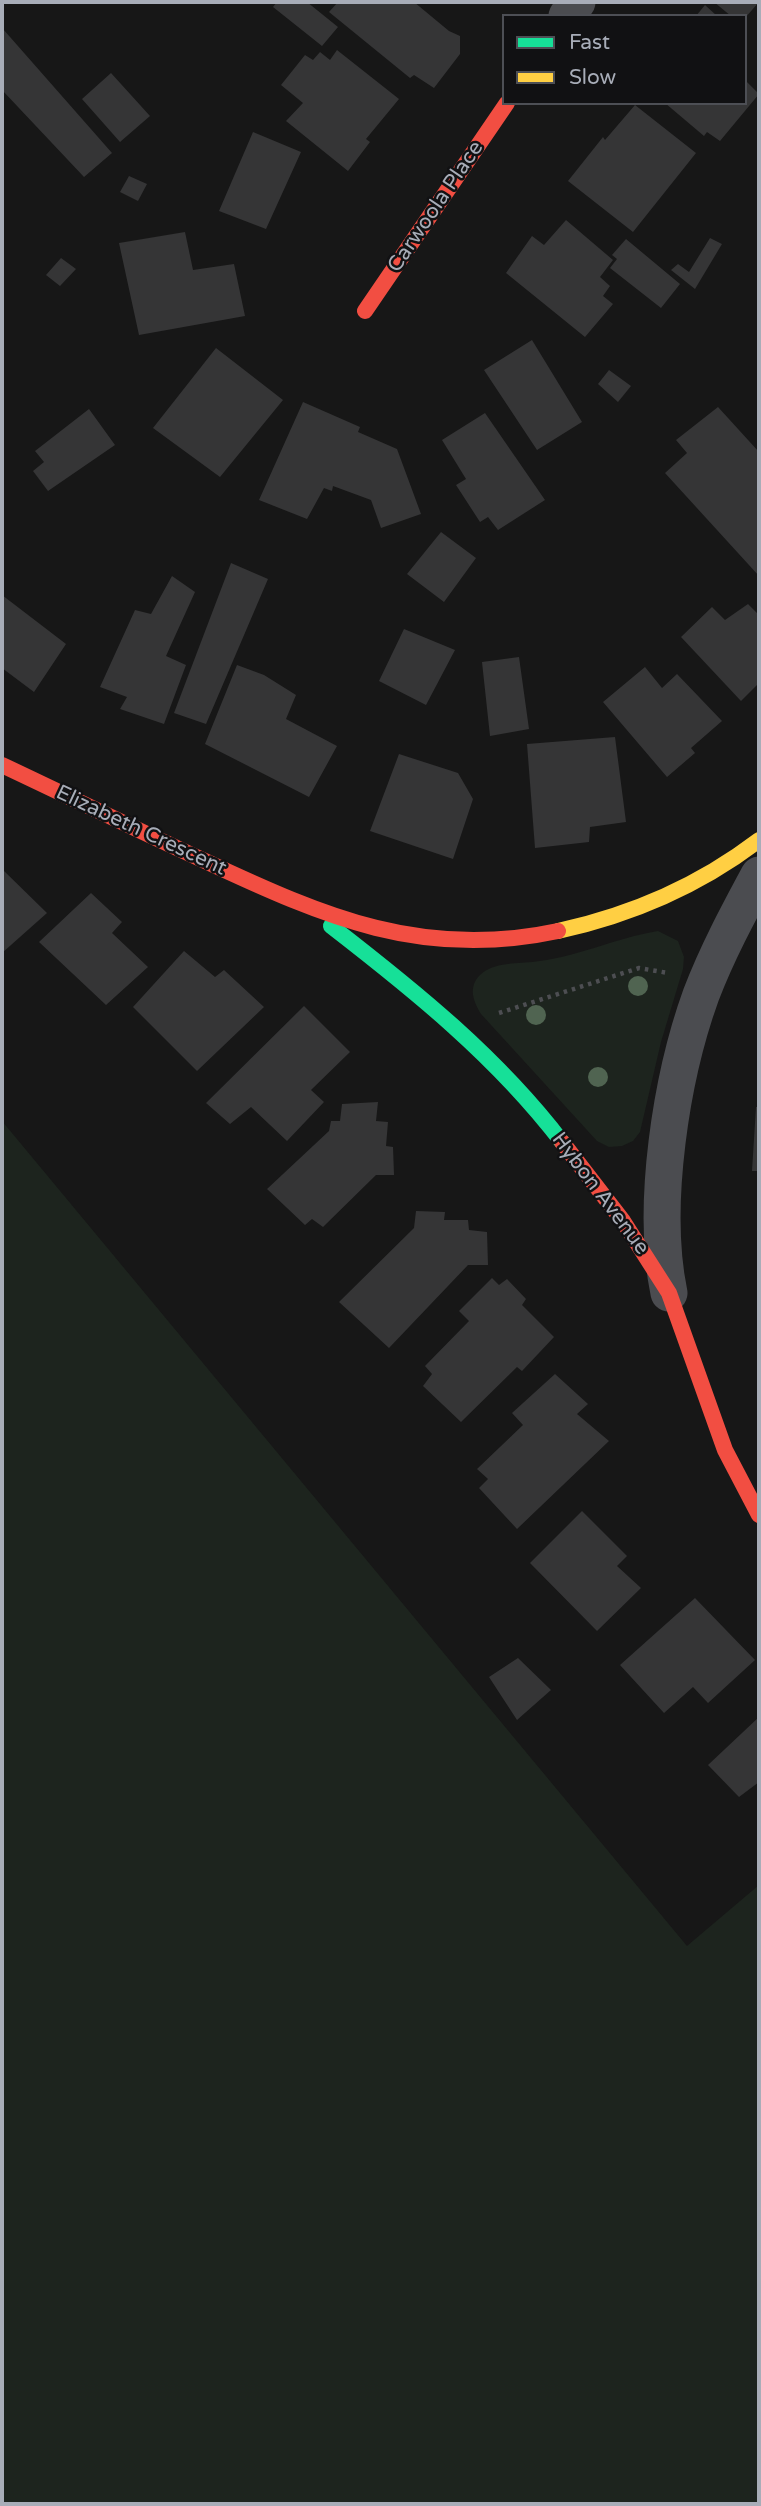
<!DOCTYPE html>
<style>
body{margin:0}
#map{position:relative;width:761px;height:2506px;overflow:hidden;background:#171717;font-family:"Varela Round",sans-serif}
canvas{display:block}
.frame{position:absolute;inset:0;border:4px solid #a8adb8;pointer-events:none}
.legend{position:absolute;left:502px;top:14px;width:245px;height:91px;box-sizing:border-box;background:#111113;border:2px solid #4d4f55;margin:0;padding:9px 12px;list-style:none;font-size:21px;color:#a8adb8}
.legend li{display:flex;align-items:center;gap:14px;height:35px}
.legend b{width:35px;border:2px solid #4d4f55}
</style>
<div id="map">
<canvas width="761" height="2506"></canvas>
<div class="frame"></div>
<ul class="legend">
<li><b style="height:9px;background:#16e098"></b>Fast</li>
<li><b style="height:9px;background:#ffcf43"></b>Slow</li>
</ul>
</div>
<script>
const ctx = document.querySelector('canvas').getContext('2d');
ctx.lineJoin = 'round';
function fill(path, color) { ctx.fillStyle = color; ctx.fill(path, 'evenodd'); }
function strokePath(path, color, width, dash) { ctx.strokeStyle = color; ctx.lineWidth = width; ctx.lineCap = dash ? 'butt' : 'round'; ctx.setLineDash(dash || []); ctx.stroke(path); }
function drawText(font, color, halo, rows, align = 'center') {
  ctx.font = font + ' "Varela Round",sans-serif'; ctx.lineWidth = 5; ctx.setLineDash([]); ctx.textBaseline = 'middle'; ctx.strokeStyle = halo; ctx.fillStyle = color; for (const [text, x, y, turn = 0] of rows) {
    ctx.save(); ctx.translate(x, y); ctx.rotate((+turn || 0) * Math.PI / 180); ctx.textAlign = isNaN(turn) ? turn : align; if (halo) ctx.strokeText(text, 0, 0); ctx.fillText(text, 0, 0); ctx.restore();
  }
}
fill(new Path2D(`
 M658 931 678 941 684 957 683 969 661 1042 640 1132 633 1141 622 1146 609 1147 597 1141 481 1014C473 1001 468 987 480 975 494 962 514 964 532 962 575 958 615 938 658 931Z
 M2 1121 687 1946 759 1885V2504H2Z`), '#1d241e');
fill(new Path2D(`
 M277 2H307L338 27 322 46 273 7Z
 M338 2H414L449 31 460 36V54L434 88 414 75 410 78 329 12Z
 M714 2H759L745 18V16H731Z
 M705 5 717 16H696Z
 M3 29 112 153 84 177 2 90Z
 M337 50 399 99 366 139 370 142 348 171 286 121 303 103 281 85 305 55 313 60 320 52 330 60Z
 M111 73 150 116 120 142 82 99Z
 M745 80 759 94 720 141 707 132 704 136 665 103H745Z
 M635 105 696 153 633 232 568 181 603 137 605 140Z
 M253 132 301 152 266 229 219 211Z
 M129 176 147 184 138 201 120 192Z
 M566 220 613 260 600 277 610 286 603 296 613 304 585 337 506 273 532 236 544 245Z
 M185 232 193 270 234 264 245 316 139 335 119 243Z
 M710 238 722 244 695 289 671 270 678 264 689 272Z
 M626 239 680 284 661 308 610 268 617 259 612 255Z
 M61 258 76 269 60 286 46 275Z
 M532 340 582 422 537 450 484 370Z
 M216 348 283 400 220 477 153 428Z
 M609 370 631 386 618 402 598 384Z
 M303 402 360 427 358 432 397 449 421 514 381 528 371 500 333 486 332 491 324 488 307 519 259 500Z
 M718 407 759 452V576L665 473 687 453 676 440Z
 M89 409 115 445 48 491 33 471 44 462 35 451Z
 M485 413 545 500 498 530 488 517 480 522 456 485 466 479 442 440Z
 M441 532 476 558 444 602 407 574Z
 M231 563 268 579 206 724 174 713Z
 M172 576 195 592 166 656 186 665 164 724 120 709 127 697 100 687 135 610 151 614Z
 M2 595 66 644 34 692 2 668Z
 M748 604 759 615V683L741 701 681 637 712 607 725 620Z
 M404 629 455 650 426 705 379 681Z
 M519 657 529 729 490 736 482 662Z
 M237 665 264 675 296 695 286 719 337 746 309 797 205 744Z
 M645 667 662 688 677 674 722 721 691 748 695 753 667 777 603 702Z
 M615 737 626 822 590 827 589 842 535 848 527 744Z
 M399 754 458 773 473 799 453 859 370 831Z
 M2 869 47 913 2 953Z
 M91 893 122 922 112 933 148 967 106 1005 39 942Z
 M184 951 215 977 224 970 264 1007 197 1071 133 1007Z
 M304 1006 350 1052 311 1090 324 1102 287 1141 251 1107 230 1124 206 1103Z
 M378 1102 376 1121 388 1122 386 1146 393 1147 394 1175H376L323 1227 312 1219 305 1225 267 1189 329 1131 331 1121H340L342 1104Z
 M756 1107H759V1171H752Z
 M416 1211 445 1212 444 1220H468L469 1230 487 1232 488 1265H468L389 1348 339 1302 414 1228Z
 M492 1278 499 1285 507 1279 526 1299 522 1305 554 1337 522 1371 517 1367 461 1422 423 1386 432 1374 425 1366 469 1321 459 1311Z
 M555 1374 588 1404 577 1414 609 1441 517 1529 479 1488 488 1479 477 1469 523 1425 512 1413Z
 M582 1511 627 1556 617 1566 641 1588 597 1631 530 1563Z
 M695 1598 755 1660 708 1703 693 1687 664 1713 620 1665Z
 M518 1658 551 1690 517 1720 489 1677Z
 M759 1717V1782L739 1797 708 1765Z`), '#353536');
strokePath(new Path2D(`
 M499 1013 639 968 668 973`), '#4d4e52', 4.5, [3.5, 5]);
strokePath(new Path2D(`
 M567 16 577 2
 M669 1293C651 1206 671 1078 701 995 717 953 738 914 759 875`), '#4b4c50', 37);
strokePath(new Path2D(`
 M331 926C415 991 497 1057 562 1142`), '#16e098', 16);
strokePath(new Path2D(`
 M558 931C631 915 700 885 759 840`), '#ffcf43', 16);
strokePath(new Path2D(`
 M365 311 507 103
 M2 765C70 797 137 830 205 861 325 917 423 960 558 931
 M562 1142 623 1221 669 1293 725 1450 759 1515`), '#f24e42', 16);
ctx.fillStyle = '#506451';
for (const [x, y] of [
 [638,986],
 [536,1015],
 [598,1077]
]) { ctx.beginPath(); ctx.arc(x, y, 10, 0, 2 * Math.PI); ctx.fill(); }
drawText('21px', '#a8adb8', '#111113', [
 ["Carwoola Place",436,207,-56],
 ["Elizabeth Crescent",141,831,25],
 ["Hybon Avenue",600,1194,53]
]);
</script>
